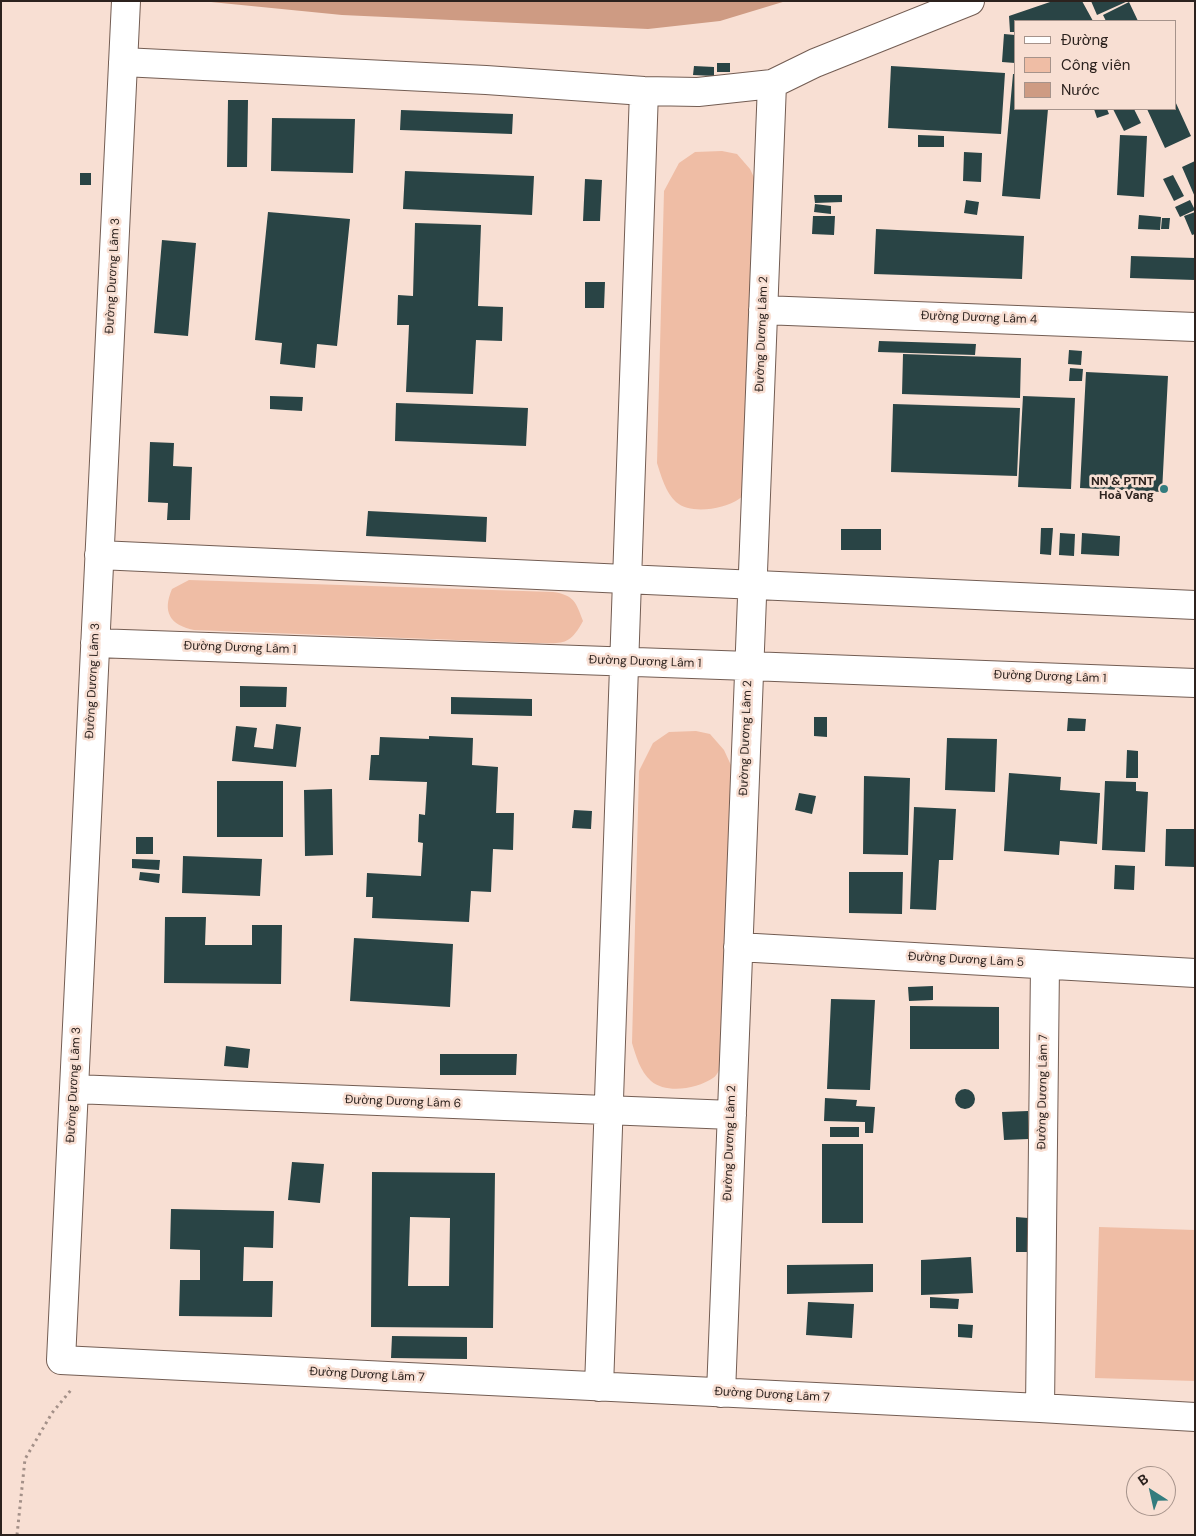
<!DOCTYPE html>
<meta charset="utf-8">
<style>
body{margin:0}
#map{position:relative;width:1196px;height:1536px;overflow:hidden;background:#f8dfd3;font-family:"DM Sans",sans-serif}
canvas{display:block}
.frame{position:absolute;inset:0;border:2px solid #2c221e;pointer-events:none}
.legend{position:absolute;left:1014px;top:20px;width:162px;height:90px;box-sizing:border-box;background:#f8dfd3;border:1px solid #a6938b;margin:0;padding:6px 9px;list-style:none;font-size:15px;color:#2c221e}
.legend li{display:flex;align-items:center;gap:10px;height:25px}
.legend b{width:25px;border:1px solid #a6938b}
.north{position:absolute;left:1126px;top:1466px;width:50px;height:50px;box-sizing:border-box;background:#f8dfd3;border:1px solid #a6938b;border-radius:50%;rotate:325deg;font-size:14px;font-weight:700;line-height:20px;text-align:center;color:#2c221e}
.north::after{content:'';display:block;margin:auto;width:18px;height:22px;background:#337c7e;clip-path:polygon(50% 0,100% 100%,50% 72%,0 100%)}
</style>
<div id="map">
<canvas width="1196" height="1536"></canvas>
<div class="frame"></div>
<ul class="legend">
<li><b style="height:6px;background:#fff"></b>Đường</li>
<li><b style="height:14px;background:#efbda5"></b>Công viên</li>
<li><b style="height:14px;background:#ce9b83"></b>Nước</li>
</ul>
<div class="north">B</div>
</div>
<script>
const ctx = document.querySelector('canvas').getContext('2d');
ctx.lineJoin = 'round';
function fill(path, color) { ctx.fillStyle = color; ctx.fill(path, 'evenodd'); }
function strokePath(path, color, width, dash) { ctx.strokeStyle = color; ctx.lineWidth = width; ctx.lineCap = dash ? 'butt' : 'round'; ctx.setLineDash(dash || []); ctx.stroke(path); }
function drawText(font, color, halo, rows, align = 'center') {
  ctx.font = font + ' "DM Sans",sans-serif'; ctx.lineWidth = 5; ctx.setLineDash([]); ctx.textBaseline = 'middle'; ctx.strokeStyle = halo; ctx.fillStyle = color; for (const [text, x, y, turn = 0] of rows) {
    ctx.save(); ctx.translate(x, y); ctx.rotate((+turn || 0) * Math.PI / 180); ctx.textAlign = isNaN(turn) ? turn : align; if (halo) ctx.strokeText(text, 0, 0); ctx.fillText(text, 0, 0); ctx.restore();
  }
}
fill(new Path2D(`
 M722 151 737 154 750 169 762 194 750 483C747 488 744 496 739 499 724 509 691 515 676 502 666 493 661 476 657 463L664 191 679 163 695 152Z
 M189 580 553 592C574 595 576 602 583 621 569 647 562 643 535 643L194 630C170 625 162 612 172 589Z
 M696 731 710 734 724 750 735 774 723 1062C720 1067 718 1075 713 1078 697 1089 666 1094 651 1081 640 1071 636 1056 632 1043L639 771 653 743 669 732Z
 M1099 1227 1195 1230V1381L1095 1378Z`), '#efbda5');
fill(new Path2D(`
 M201 1H786L720 21 648 29 342 15Z`), '#ce9b83');
fill(new Path2D(`
 M1053 1H1082L1093 21H1015V32H1010L1009 16Z
 M1091 1H1128L1097 15Z
 M1129 2 1138 21H1106L1103 15Z
 M1004 34 1015 35V63L1002 62Z
 M717 63H730V72H717Z
 M694 66 714 67V76L693 75Z
 M891 66 1005 73 1001 134 888 128Z
 M1013 74H1015V109H1048L1040 199 1002 196Z
 M228 100H248L247 167H227Z
 M1175 101 1191 136 1165 148 1147 109H1175Z
 M1094 109H1107L1109 114 1097 118Z
 M1113 109H1134L1141 123 1124 131Z
 M401 110 513 114 512 134 400 130Z
 M272 118 355 119 353 173 271 171Z
 M918 135 944 136V147H918Z
 M1120 135 1147 136 1144 197 1117 195Z
 M964 152 982 153 981 182 963 181Z
 M1195 161V197L1182 167Z
 M405 171 534 176 532 215 403 209Z
 M80 173H91V185H80Z
 M1173 175 1184 196 1174 201 1163 179Z
 M585 179 602 180 600 221H583Z
 M814 195H842V202L815 203Z
 M966 200 979 202 977 215 964 213Z
 M1190 200 1195 210 1180 217 1175 207Z
 M815 204 831 206V214L814 212Z
 M268 212 350 219 337 346 317 344 315 368 280 364 282 343 255 340Z
 M1195 212V234L1192 235 1184 216Z
 M1139 215 1161 217 1160 230 1138 229Z
 M813 216H835L834 235 812 234Z
 M1162 218H1170L1169 229H1161Z
 M415 223 481 225 478 306 503 307 502 341 476 340 473 394 406 392 409 325H397L398 295 413 296Z
 M876 229 1024 236 1022 279 874 274Z
 M162 240 196 243 188 336 154 333Z
 M1131 256 1195 258V280L1130 278Z
 M585 282H605L604 308H585Z
 M879 341 976 344 975 355 878 352Z
 M1069 350 1082 351 1081 365 1068 364Z
 M903 354 1021 358 1020 398 902 394Z
 M1070 368 1083 369 1082 381H1069Z
 M1086 372 1168 376 1162 492 1080 488Z
 M270 396 303 397 302 411 270 409Z
 M1023 396 1075 398 1071 489 1018 487Z
 M396 403 528 408 526 446 395 441Z
 M893 404 1020 408 1017 476 891 472Z
 M150 442 174 443 173 466 192 467 190 520H167L168 503 148 502Z
 M368 511 487 517 486 542 366 536Z
 M1041 528H1053L1051 555 1040 554Z
 M841 529H881V550H841Z
 M1060 533 1075 534 1074 556 1059 555Z
 M1082 533 1120 536 1119 556 1081 554Z
 M240 686 287 687 286 707H240Z
 M451 697 532 699V716L451 714Z
 M814 717H827V737L814 736Z
 M1068 718 1086 719 1085 731H1067Z
 M276 724 301 727 296 767 232 761 236 726 257 728 254 747 273 749Z
 M429 736 473 738 472 765 498 767 496 813H514L513 850 493 849 491 892 471 891 469 922 372 918 373 897H366L367 873 421 876 423 843 418 842 419 814 425 815 427 782 369 780 371 755H379L380 737 429 739Z
 M947 738 997 739 995 792 945 790Z
 M1127 750 1138 751V778H1126Z
 M1009 773 1061 777 1060 790 1100 793 1097 844 1060 841 1059 855 1004 851Z
 M864 776 910 778 908 855 863 854Z
 M217 781H283V837H217Z
 M1105 781 1136 782V791L1148 792 1145 852 1102 850Z
 M332 789 333 855 305 856 304 790Z
 M799 793 816 796 812 814 795 810Z
 M914 807 956 809 953 860H939L936 910 910 909Z
 M574 810 592 811 591 829 572 828Z
 M1166 829H1195V867L1165 866Z
 M136 837H153V854H136Z
 M183 856 262 859 260 896 182 893Z
 M132 859 160 860 159 870 132 868Z
 M1115 865 1135 866 1134 890 1114 889Z
 M140 872 160 874 159 883 139 880Z
 M849 872H903L902 914 849 913Z
 M165 917H206L205 945H252V925H282L281 984 164 983Z
 M354 938 453 944 450 1007 350 1001Z
 M933 986V1000L909 1001 908 987Z
 M831 999 875 1000 870 1090 827 1089Z
 M910 1006 999 1007V1049H910Z
 M226 1046 250 1049 248 1068 224 1066Z
 M440 1054H517L516 1075H440Z
 M955 1099a10 10 0 1 1 20 0a10 10 0 1 1-20 0Z
 M825 1098 857 1100 856 1106 875 1107 873 1133H865V1122L824 1121Z
 M1028 1111 1029 1139 1004 1140 1002 1112Z
 M830 1127H859V1137H830Z
 M822 1144H863V1223H822Z
 M292 1162 324 1164 320 1203 288 1200Z
 M372 1172 495 1173 493 1328 371 1327ZM410 1217 450 1218 449 1286H408Z
 M171 1209 274 1211 273 1248 244 1247 243 1281H273L272 1317 179 1316 180 1280H200V1250L170 1249Z
 M1016 1217 1028 1218 1027 1252H1016Z
 M971 1257 973 1293 921 1295V1260Z
 M873 1264V1292L787 1294V1265Z
 M930 1297 959 1299 958 1309 930 1308Z
 M808 1302 854 1304 852 1338 806 1335Z
 M958 1324 973 1325 972 1338 958 1337Z
 M392 1336 467 1337V1359L391 1358Z`), '#294445');
const minor = new Path2D(`
 M126 1 61 1360 1040 1408 1045 965
 M123 62 486 80 644 91 698 92 772 84 815 63 970 1
 M763 310 1195 327
 M99 555 1195 605
 M95 643 749 666 1195 683
 M738 947 1195 973
 M74 1089 732 1115
 M599 1387 644 91
 M721 1393 772 84
 M1040 1408 1195 1417`);
strokePath(minor, '#735d53', 30);
strokePath(new Path2D(`
 M17 1535 25 1459 52 1413 71 1390V1388`), '#a39088', 3, [2.5, 4]);
strokePath(minor, '#fff', 28);
for (const [x, y, r, color] of [
 [1164,489,5,"#337c7e"]
]) { const dot = new Path2D(); dot.arc(x, y, r, 0, 2 * Math.PI); ctx.fillStyle = color; ctx.fill(dot); strokePath(dot, '#f8dfd3', 2); }
drawText('12px', '#2c221e', '#f8dfd3', [
 ["Đường Dương Lâm 3",113,276,-87],
 ["Đường Dương Lâm 4",979,318,2],
 ["Đường Dương Lâm 2",762,334,-88],
 ["Đường Dương Lâm 1",240,648,2],
 ["Đường Dương Lâm 1",645,662,2],
 ["Đường Dương Lâm 1",1050,677,2],
 ["Đường Dương Lâm 3",93,681,-87],
 ["Đường Dương Lâm 2",746,738,-88],
 ["Đường Dương Lâm 5",966,960,3],
 ["Đường Dương Lâm 3",74,1085,-87],
 ["Đường Dương Lâm 7",1043,1092,-89],
 ["Đường Dương Lâm 6",403,1102,2],
 ["Đường Dương Lâm 2",730,1143,-88],
 ["Đường Dương Lâm 7",367,1375,3],
 ["Đường Dương Lâm 7",772,1395,3]
]);
drawText('bold 12px', '#2c221e', '#f8dfd3', [
 ["NN & PTNT",1154,482],
 ["Hoà Vang",1154,496]
], 'right');
</script>
